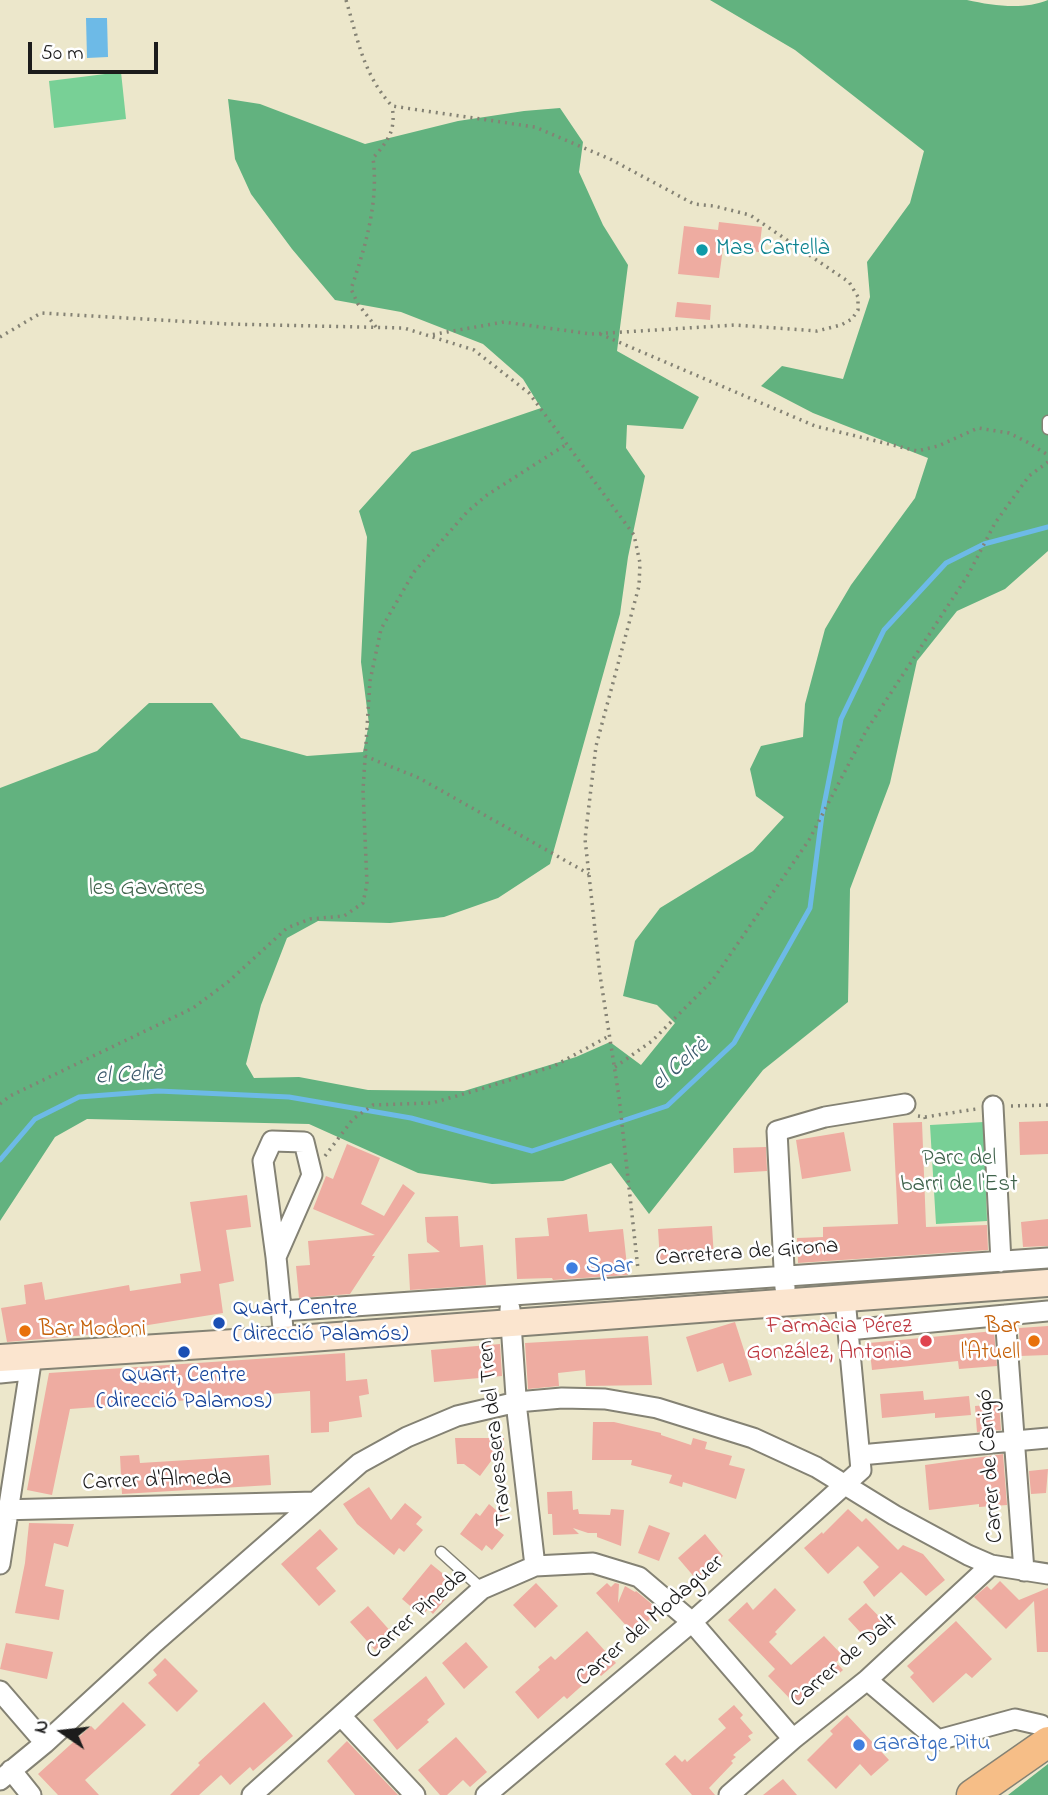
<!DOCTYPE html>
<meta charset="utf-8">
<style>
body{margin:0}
#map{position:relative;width:1048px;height:1795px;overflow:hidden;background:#ece7cb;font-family:"Indie Flower",sans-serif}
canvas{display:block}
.north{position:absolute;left:28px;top:1697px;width:70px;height:70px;-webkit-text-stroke:5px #fff;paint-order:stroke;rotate:284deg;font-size:19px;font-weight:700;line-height:28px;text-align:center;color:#1c1c1c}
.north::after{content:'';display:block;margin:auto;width:24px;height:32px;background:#1c1c1c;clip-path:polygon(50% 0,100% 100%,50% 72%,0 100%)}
.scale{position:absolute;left:28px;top:42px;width:130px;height:32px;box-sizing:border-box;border:4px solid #1c1c1c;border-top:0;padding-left:9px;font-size:21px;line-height:24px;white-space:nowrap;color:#1c1c1c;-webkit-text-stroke:5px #fff;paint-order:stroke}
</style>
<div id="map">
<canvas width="1048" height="1795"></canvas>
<div class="north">N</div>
<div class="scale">50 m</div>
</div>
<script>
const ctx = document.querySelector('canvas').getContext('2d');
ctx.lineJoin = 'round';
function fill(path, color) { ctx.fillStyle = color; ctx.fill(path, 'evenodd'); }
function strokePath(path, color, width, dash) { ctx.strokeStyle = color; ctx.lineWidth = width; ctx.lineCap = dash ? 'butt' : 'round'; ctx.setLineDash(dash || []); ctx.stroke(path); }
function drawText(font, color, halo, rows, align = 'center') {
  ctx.font = font + ' "Indie Flower",sans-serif'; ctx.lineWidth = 5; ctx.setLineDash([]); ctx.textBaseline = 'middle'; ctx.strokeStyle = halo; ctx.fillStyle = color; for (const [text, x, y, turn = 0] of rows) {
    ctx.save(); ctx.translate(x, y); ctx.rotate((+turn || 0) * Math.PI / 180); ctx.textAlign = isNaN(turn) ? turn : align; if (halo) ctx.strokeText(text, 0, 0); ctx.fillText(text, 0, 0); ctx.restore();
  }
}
fill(new Path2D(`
 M121 72 126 119 54 128 49 81Z
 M984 1122 987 1221 936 1224 930 1125Z`), '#78d096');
fill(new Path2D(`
 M710 0H967C994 6 1024 10 1048 0V551L1005 589 957 611 917 661 890 783 850 889 848 1002 763 1070 649 1214 611 1163 563 1181 492 1184 418 1173 309 1124 87 1119 55 1137 0 1221V788L97 751 149 703H212L241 738 307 756 363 752 369 724 361 662 367 537 359 511 412 452 541 408 523 379 483 344 401 312 335 300 292 249 251 194 235 159 228 99 260 104 365 144 458 121 524 111 560 108 583 142 579 172 603 225 628 265 617 351 699 397 683 429 627 425 626 448 645 476 628 557 620 614 550 864 498 898 444 917 390 923 318 921 287 938 261 1005 246 1064 254 1078 299 1077 368 1090 464 1091 576 1057 610 1042 641 1065 675 1023 657 1005 623 996 635 941 660 908 753 851 784 817 756 796 750 769 761 746 803 737 805 704 825 629 851 585 915 498 928 458 813 413 761 386 782 366 843 379 870 297 867 262 910 203 924 151 795 50Z
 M1048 1764V1795H1008Z`), '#62b27f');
fill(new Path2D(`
 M86 18H107L108 57 87 58Z`), '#6dbae7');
strokePath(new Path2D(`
 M0 1160 35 1119 79 1097 158 1091 289 1097 411 1118 532 1151 667 1106 734 1043 810 908 822 815 841 719 884 630 946 563 984 544 1048 527`), '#6dbae7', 5);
fill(new Path2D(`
 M719 222 762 227 759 252 723 248 719 278 678 274 684 226 718 230Z
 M677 302 711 305 710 320 675 317Z
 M1048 1121V1154L1020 1155 1019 1122Z
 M922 1122 926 1227 987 1225 988 1250 798 1263 797 1238 823 1237V1227L898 1224 893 1123Z
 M844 1132 851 1171 802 1179 796 1140Z
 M347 1144 380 1158 361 1204 384 1216 403 1184 415 1193 372 1256H375L350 1294 299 1298 296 1266 310 1265 308 1241 375 1235 313 1209 326 1176 333 1179Z
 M766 1147 767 1171 734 1173 733 1148Z
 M247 1195 251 1227 226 1230 234 1281 219 1284 223 1313 86 1335 7 1342 1 1308 26 1304 24 1285 42 1282 45 1300 129 1285 130 1291 181 1283 180 1274 201 1271 190 1202Z
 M587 1214 589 1232 623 1229 628 1275 553 1280 552 1278 517 1279 515 1238 549 1236 547 1218Z
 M458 1216 460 1247 483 1245 486 1285 410 1290 408 1254 440 1252 427 1242 425 1217Z
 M1048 1219V1246L1023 1247 1021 1222Z
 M712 1226 714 1258 660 1261 658 1229Z
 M735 1322 752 1375 729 1382 723 1363 697 1372 686 1337Z
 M1048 1326V1355L1020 1356 1019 1328Z
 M994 1331 997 1366 959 1369 958 1361 872 1370 869 1343Z
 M648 1336 652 1385 586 1386 585 1370 558 1373 559 1386 528 1389 525 1343Z
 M500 1344 502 1376 434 1382 431 1350Z
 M345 1353 346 1381 367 1379 369 1394 359 1396 362 1417 329 1422V1432L311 1433 310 1391 70 1409 52 1495 27 1490 49 1373Z
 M923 1391 924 1400 969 1396 971 1415 935 1418V1413L882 1418 880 1394Z
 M999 1404 1001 1430 977 1432 975 1406Z
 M593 1422H614L661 1433V1435L691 1445 693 1438 707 1442 705 1449 732 1456 729 1465 745 1469 736 1499 683 1482 682 1487 669 1483 672 1475 631 1465 632 1460H592Z
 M455 1438H504V1457H494L480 1476 464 1464H457Z
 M1003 1454 1007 1505 979 1507V1504L929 1510 925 1465Z
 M139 1455 140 1463 269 1455 271 1485 122 1494 120 1456Z
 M1048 1469 1046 1493 1031 1494 1029 1471Z
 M369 1487 391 1520 405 1503 422 1517 416 1524 423 1530 404 1552 399 1548 394 1555 357 1524 343 1504Z
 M572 1491 573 1510 578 1509 579 1514 610 1515 611 1509 624 1510 621 1546 597 1537V1533H588L573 1528 579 1534 553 1535 552 1514H548L547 1492Z
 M489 1504 504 1517 495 1528 504 1535 492 1550 486 1545 482 1551 460 1534 476 1513 480 1516Z
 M848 1509 862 1522 866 1518 898 1550 903 1545 923 1554 945 1580 926 1596 901 1572 874 1597 863 1582 879 1567 858 1546 828 1574 804 1548 822 1532 823 1534Z
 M29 1523 74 1524 68 1547 54 1543 45 1586 64 1590 59 1620 15 1613 25 1563Z
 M649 1525 670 1533 659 1561 638 1553Z
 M320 1529 338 1549 316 1568 336 1591 319 1606 281 1564Z
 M705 1534 723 1556 696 1579 678 1558Z
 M431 1564 452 1581 447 1587 452 1591 433 1614 428 1609 422 1616 402 1599Z
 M1000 1581 1019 1600 1048 1588V1652H1037L1034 1601 1006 1629 974 1597 987 1586 991 1590Z
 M536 1583 558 1606 535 1628 513 1605Z
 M607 1583 611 1587 615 1583 619 1584 618 1603 625 1586 635 1592 636 1591 659 1610 634 1634 596 1593Z
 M775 1588 796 1610 775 1632 777 1634 769 1642 791 1665 824 1636 843 1656 836 1662 843 1670 829 1682 824 1676 795 1704 768 1676 775 1669 728 1620 747 1602 753 1610Z
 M866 1603 889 1627 871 1644 848 1619Z
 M368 1606 393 1634 375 1650 350 1622Z
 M956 1621 992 1659 972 1678 966 1673 933 1703 910 1677 914 1673 907 1666Z
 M587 1631 616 1663 601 1676 597 1672 567 1699 564 1696 538 1719 515 1692 540 1670 538 1667 551 1656 555 1660Z
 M466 1642 488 1667 464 1689 442 1663Z
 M6 1643 53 1652 47 1679 0 1669Z
 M165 1658 198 1691 177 1712 148 1683 157 1675 153 1670Z
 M426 1676 445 1704 427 1720 429 1722 397 1750 373 1720Z
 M123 1702 146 1725 85 1780 99 1795H58L38 1774 91 1726 95 1730Z
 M264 1702 293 1736 253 1771 250 1767 230 1785 221 1775 199 1795H170L200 1765 198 1763Z
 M734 1705 743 1715 740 1718 753 1733 748 1736 751 1740 733 1755 736 1757 731 1761 733 1763 709 1788 715 1795H692L665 1764 675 1755 682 1762 685 1759 687 1762 726 1728 718 1719Z
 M847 1715 889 1760 871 1776 860 1764 836 1789 807 1760 833 1734 830 1731Z
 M456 1737 487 1772 470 1787 463 1780 447 1795H440L418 1770Z
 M347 1741 398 1795H355L327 1761Z
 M783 1779 797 1795H763Z`), '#eeaca1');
const lane = new Path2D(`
 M1048 421V429
 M441 1552 482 1589`);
const street = new Path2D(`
 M993 1106 1001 1262
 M276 1257 312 1175 304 1142 272 1141 263 1161 276 1257 284 1339
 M785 1288 777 1131 825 1117 905 1104
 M510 1309 517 1411 535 1566
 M282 1311 1048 1258
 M1005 1315 1024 1571
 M848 1330 1048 1311
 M0 1373 30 1370
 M860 1455 1048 1438
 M0 1510 315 1502
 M0 1564 32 1356
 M867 1680 938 1740 1015 1719 1041 1725
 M0 1691 45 1743
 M341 1716 415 1795
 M11 1770 31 1795
 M0 1780 45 1743 155 1642 360 1463 407 1437 457 1416 517 1402 562 1398 605 1399 657 1408 753 1438 816 1467 894 1515 968 1555 991 1565 1048 1574
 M252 1795 482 1589 535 1566 593 1563 639 1577 692 1622 793 1739
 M486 1795 692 1622 861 1470 845 1299
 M729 1795 793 1739 867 1680 991 1565`);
const secondary = new Path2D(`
 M0 1358 297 1339 1048 1283`);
const primary = new Path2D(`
 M972 1795 1048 1742`);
strokePath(lane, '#848274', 13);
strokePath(street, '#848274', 23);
strokePath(secondary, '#848274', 30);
strokePath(primary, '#848274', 33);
strokePath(new Path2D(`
 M346 0C358 40 363 74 392 106L535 127 610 159 694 204 714 206 750 215 849 282 858 297V310L852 319 841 325 817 331 735 325 591 334 504 322 430 335
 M376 327 358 304 351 289C365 248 379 202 373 158 389 140 396 130 392 106
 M600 334 815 426 917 451 938 446 978 428 1009 433 1027 442 1048 455
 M0 337 41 313 228 324 404 328 474 350 529 393 634 535 640 563 639 586 596 746 585 839 600 975 619 1097 638 1269
 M365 756 419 778 589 874
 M615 1067 652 1041 712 981 809 840 866 731 968 575 995 523 1029 476 1048 462
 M0 1104 10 1096 193 1008 228 982 287 928 310 919 344 916 363 903 367 884 363 790 370 681 381 629 414 572 467 512 487 495 567 444
 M1011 1106 1048 1105
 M918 1116 925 1117 976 1109
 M925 1117 926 1124
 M325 1156 353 1119 373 1105 432 1103 481 1089 554 1066 609 1036`), '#848274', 3.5, [2, 5]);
strokePath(lane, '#fff', 10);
strokePath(street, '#fff', 19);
strokePath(secondary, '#fbe5cf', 26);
strokePath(primary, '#f6be87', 30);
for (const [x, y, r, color] of [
 [702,250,7,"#0f9aa8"],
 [572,1268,7,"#3f7fe0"],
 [219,1323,7,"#1a4fb4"],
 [25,1331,7,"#e8710a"],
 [926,1341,7,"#e0444e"],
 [1034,1341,7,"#e8710a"],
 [184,1352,7,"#1a4fb4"],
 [859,1745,7,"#3f7fe0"]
]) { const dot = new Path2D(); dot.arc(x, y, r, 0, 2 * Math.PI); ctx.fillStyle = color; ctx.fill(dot); strokePath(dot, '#fff', 2.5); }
drawText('23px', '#0d838f', '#fff', [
 ["Mas Cartellà",716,250]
], 'left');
drawText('23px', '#41644d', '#fff', [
 ["les Gavarres",147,890],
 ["Parc del",959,1160],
 ["barri de l'Est",959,1186]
]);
drawText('23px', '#1c1c1c', '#fff', [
 ["Carretera de Girona",747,1254,-4],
 ["Travessera del Tren",497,1433,-96],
 ["Carrer de Canigó",992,1466,-94],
 ["Carrer d'Almeda",157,1482,-2],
 ["Carrer Pineda",418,1615,-41],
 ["Carrer del Modaguer",651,1622,-41],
 ["Carrer de Dalt",845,1662,-40]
]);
drawText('23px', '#366cbe', '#fff', [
 ["Spar",586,1268],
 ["Garatge Pitu",873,1745]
], 'left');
drawText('23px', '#164399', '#fff', [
 ["Quart, Centre",233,1310],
 ["(direcció Palamós)",233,1336],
 ["Quart, Centre",184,1377,"center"],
 ["(direcció Palamos)",184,1403,"center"]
], 'left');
drawText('23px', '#be3a42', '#fff', [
 ["Farmàcia Pérez",912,1328],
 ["González, Antonia",912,1354]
], 'right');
drawText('23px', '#c56008', '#fff', [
 ["Bar",1020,1328],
 ["l'Atuell",1020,1354],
 ["Bar Modoni",39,1331,"left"]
], 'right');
drawText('italic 24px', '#3c5b6d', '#fff', [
 ["el Celrè",681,1066,-41],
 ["el Celrè",129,1077,-3]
]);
</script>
